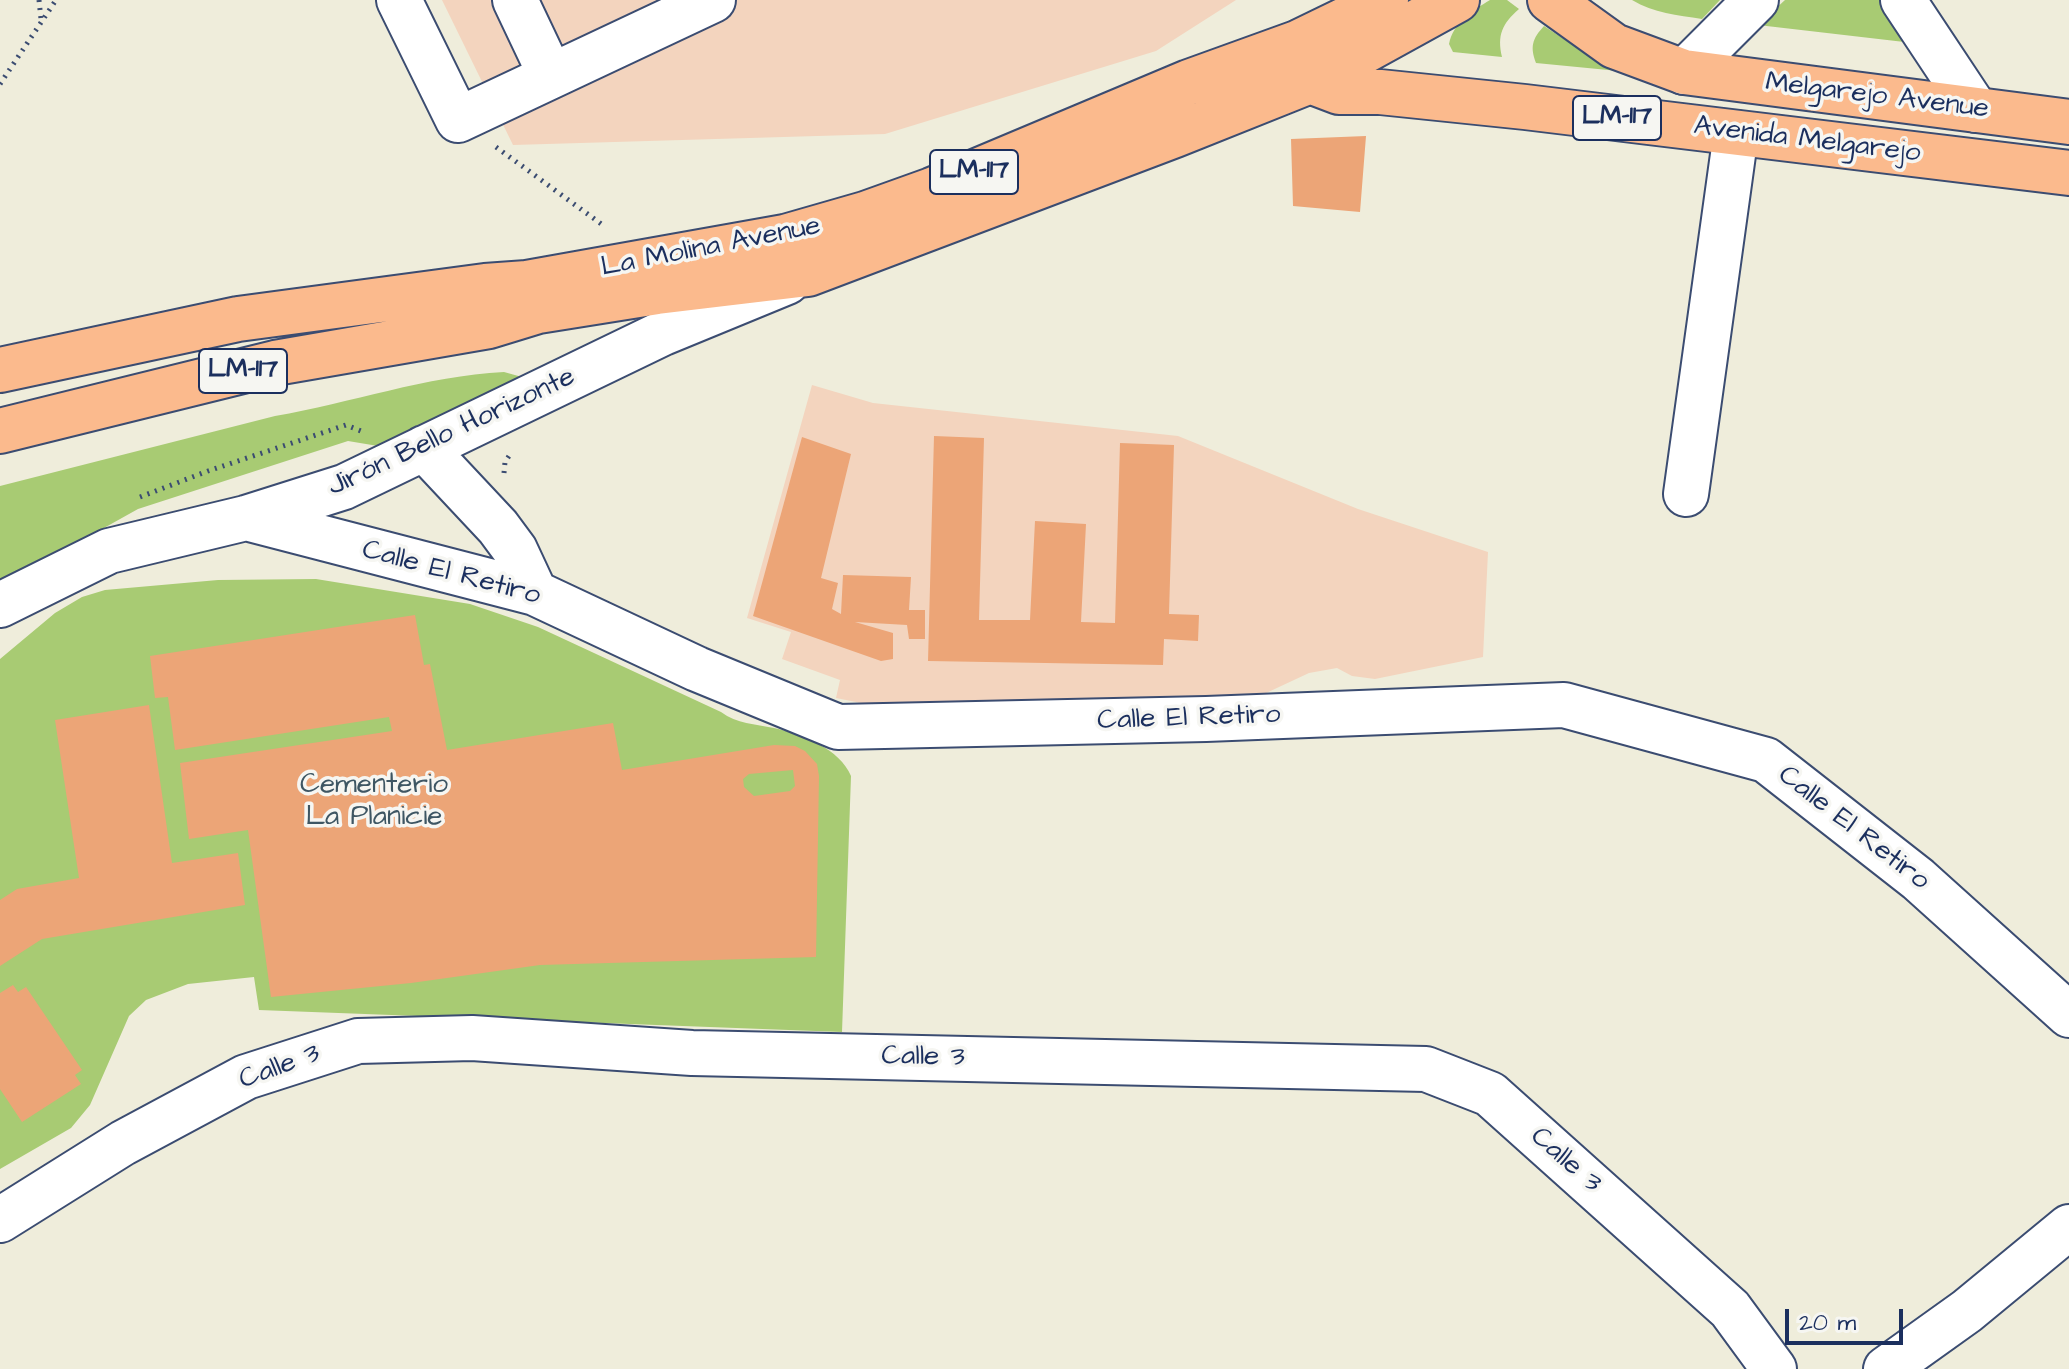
<!DOCTYPE html>
<meta charset="utf-8">
<style>
body{margin:0}
#map{position:relative;width:2069px;height:1369px;overflow:hidden;background:#efeddb;font-family:"Architects Daughter",sans-serif}
canvas{display:block}
.scale{position:absolute;left:1785px;top:1309px;width:118px;height:36px;box-sizing:border-box;border:4px solid #1b2f5e;border-top:0;padding-left:10px;font-size:24px;line-height:28px;white-space:nowrap;color:#1b2f5e;-webkit-text-stroke:6px #f6f6f2;paint-order:stroke}
</style>
<div id="map">
<canvas width="2069" height="1369"></canvas>
<div class="scale">20 m</div>
</div>
<script>
const ctx = document.querySelector('canvas').getContext('2d');
ctx.lineJoin = 'round';
function fill(path, color) { ctx.fillStyle = color; ctx.fill(path, 'evenodd'); }
function strokePath(path, color, width, dash) { ctx.strokeStyle = color; ctx.lineWidth = width; ctx.lineCap = dash ? 'butt' : 'round'; ctx.setLineDash(dash || []); ctx.stroke(path); }
function drawText(font, color, halo, rows, align = 'center') {
  ctx.font = font + ' "Architects Daughter",sans-serif'; ctx.lineWidth = 7; ctx.setLineDash([]); ctx.textBaseline = 'middle'; ctx.strokeStyle = halo; ctx.fillStyle = color; for (const [text, x, y, turn = 0] of rows) {
    ctx.save(); ctx.translate(x, y); ctx.rotate((+turn || 0) * Math.PI / 180); ctx.textAlign = isNaN(turn) ? turn : align; if (halo) ctx.strokeText(text, 0, 0); ctx.fillText(text, 0, 0); ctx.restore();
  }
}
fill(new Path2D(`
 M442 0H1236L1156 51 885 134 513 145Z
 M812 385 873 403 1178 436 1358 509 1488 552 1483 657 1375 679 1352 676 1337 668 1309 673 1264 694 1221 704 876 706 836 698 840 680 782 659 791 632 747 618Z`), '#f3d4be');
fill(new Path2D(`
 M1490 0H1507L1519 9C1502 24 1497 35 1502 57L1453 52 1449 44C1453 23 1472 11 1490 0Z
 M1632 0H1720L1702 19C1677 15 1654 13 1632 0Z
 M1785 0H1884L1913 43 1758 25Z
 M1544 26 1576 47 1639 73 1536 63C1530 47 1532 39 1544 26Z
 M504 372 522 377 378 446 348 441 138 509 0 586V486L275 416C351 403 426 376 504 372Z
 M316 579 470 604 538 627 721 712C737 724 755 724 774 728 802 734 840 749 851 776L842 1032 259 1010 254 977 188 984 146 1000 129 1016 90 1105 71 1128 0 1169V659L55 613 82 597 105 590 218 580Z`), '#a8cb73');
fill(new Path2D(`
 M1366 136 1360 212 1293 206 1291 139Z
 M934 436 984 438 979 620H1030L1035 521 1086 524 1081 622 1115 623 1120 443 1174 445 1169 614 1199 615 1198 641 1164 639 1163 665 928 661Z
 M802 437 851 454 821 578 838 583 832 609 841 614 843 575 911 577 909 610H925V639H909L907 625 855 622 893 633V659L881 661 753 616Z
 M415 615 424 665 430 664 447 750 613 723 622 770 774 745 795 746 805 751 817 764 819 776 816 957 540 965 411 983 271 997 248 830 189 839 180 763 392 731 389 717 175 750 168 697 155 698 150 656ZM793 770 795 786 790 791 754 796 744 787 743 779 749 774Z
 M149 705 172 863 238 853 245 905 42 939 0 966V900L17 889 79 878 55 720Z
 M13 985 18 992 26 987 82 1070 75 1075 81 1084 22 1122 0 1089V993Z`), '#eca577');
const minor = new Path2D(`
 M399 0 458 120 713 0
 M515 0 551 76
 M1903 0 1976 110
 M1684 72 1756 0
 M424 448 498 527 515 550 535 593
 M1686 494 1736 133
 M246 518 535 593 697 669 838 727 1206 719 1564 705 1766 760 1918 879 2069 1015
 M0 605 109 551 246 518 344 487 663 333 787 282
 M0 1220 123 1143 246 1077 358 1041 472 1038 692 1053 1426 1069 1490 1094 1730 1309 1774 1369
 M1886 1369 1967 1311 2069 1227`);
const major = new Path2D(`
 M1550 0 1614 46 1684 72 2069 122
 M1310 81 1457 0
 M0 370 238 319 485 286 527 283 785 237 865 214 932 190 1189 82 1297 43 1386 0
 M0 431 275 363 489 326 538 311 657 292 808 274 1175 135 1310 81 1339 92H1380L1525 107 2069 173`);
strokePath(minor, '#3b4c71', 48);
strokePath(major, '#3b4c71', 48);
strokePath(new Path2D(`
 M39 0 41 19
 M0 84 56 0
 M496 147 604 226
 M504 473 505 462 511 453
 M140 497 208 471 346 425 361 431`), '#3b4c71', 5, [2, 6]);
strokePath(minor, '#fff', 44);
strokePath(major, '#fbba8d', 44);
for (const [x, y, w] of [
 [1617,118,88],
 [974,172,88],
 [243,371,88]
]) { const box = new Path2D(); box.roundRect(x - w / 2, y - 22, w, 44, 6); ctx.fillStyle = '#f6f6f2'; ctx.fill(box); strokePath(box, '#1b2f5e', 2); }
drawText('bold 26px', '#1b2f5e', null, [
 ["LM-117",1617,118],
 ["LM-117",974,172],
 ["LM-117",243,371]
]);
drawText('28px', '#1b2f5e', '#f6f6f2', [
 ["Melgarejo Avenue",1877,97,7],
 ["Avenida Melgarejo",1807,141,7],
 ["La Molina Avenue",711,248,-11],
 ["Jirón Bello Horizonte",452,433,-25],
 ["Calle El Retiro",451,574,15],
 ["Calle El Retiro",1189,719,-2],
 ["Calle El Retiro",1853,829,38],
 ["Calle 3",923,1058,1],
 ["Calle 3",280,1068,-20],
 ["Calle 3",1565,1161,41]
]);
drawText('28px', '#3e5663', '#f6f6f2', [
 ["Cementerio",374,786],
 ["La Planicie",374,818]
]);
</script>
